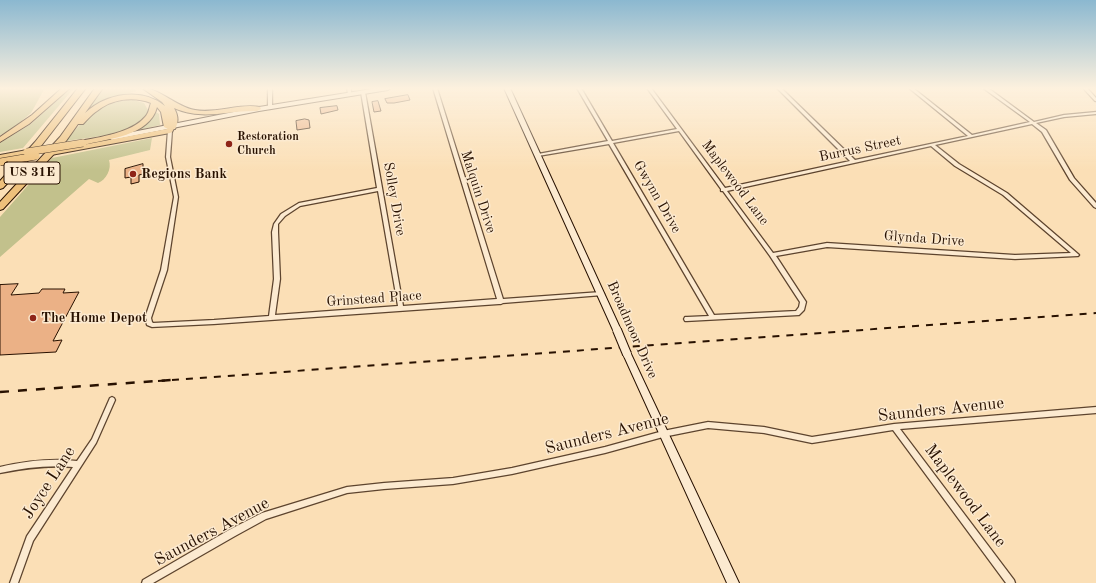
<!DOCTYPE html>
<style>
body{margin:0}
canvas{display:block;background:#fbdfb6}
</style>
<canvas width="1096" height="583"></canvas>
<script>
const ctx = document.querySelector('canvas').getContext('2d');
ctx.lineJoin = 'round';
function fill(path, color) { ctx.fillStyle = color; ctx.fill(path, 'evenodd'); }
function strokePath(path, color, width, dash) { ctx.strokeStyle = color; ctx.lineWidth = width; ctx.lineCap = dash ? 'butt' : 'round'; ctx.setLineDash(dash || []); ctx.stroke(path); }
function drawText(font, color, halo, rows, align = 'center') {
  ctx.font = font + ' "Old Standard TT",serif'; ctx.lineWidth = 3; ctx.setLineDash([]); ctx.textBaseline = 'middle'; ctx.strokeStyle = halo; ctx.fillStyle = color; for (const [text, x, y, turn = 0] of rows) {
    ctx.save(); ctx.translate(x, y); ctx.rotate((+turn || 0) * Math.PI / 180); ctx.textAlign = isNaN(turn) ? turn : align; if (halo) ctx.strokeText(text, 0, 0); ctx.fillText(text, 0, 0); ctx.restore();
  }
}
fill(new Path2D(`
 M0 88H45L31 113 11 130 0 135Z
 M71 88H74L23 148 0 152V143L31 124Z
 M102 88H134L136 91 105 100 86 112Z
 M133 100 144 103 148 110C144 134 85 138 66 141 83 119 103 100 133 100Z
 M156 112 159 114 160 125 134 131 150 120Z
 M152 138 150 150 109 160C112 169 106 180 98 183L89 179 0 257V217L52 158Z`), '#c2c18c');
const building = new Path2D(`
 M408 95 410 100 394 103H387L385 99Z
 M378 101 381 111 374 112 372 102Z
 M337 106 338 110 321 114 320 108Z
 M305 119 309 120 310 128 297 130 296 121Z
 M143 164V174L139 175V182L131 184V177L125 178V169Z
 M18 284 11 295 39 293 42 289H65L63 293 79 292 53 341 62 340 56 352 0 355V285Z`);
fill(building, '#ebb186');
strokePath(building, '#281100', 1);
const street = new Path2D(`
 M268 88H272V108L270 109 268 108Z
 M347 88H351V95L348 94Z
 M433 88H437L503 299 601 292 603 293 604 294 603 295 503 303 501 304H499L214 324 152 327 147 325 145 318 161 270 174 197 166 157 168 130H172V131L170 157 178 197 167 270 151 318 152 322 153 323 214 320 269 316 274 279 272 232 274 224 281 214 299 203 377 188 361 92 363 91 365 92 403 306 497 299ZM378 191 398 306 275 315 280 279 278 232V224L285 216 300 206Z
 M577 88H581L612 141 677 129 647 88H651L725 188 850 161 777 88H781L855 160 968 136 909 88H913L972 135 1030 122 983 88H988L1034 122 1064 115 1096 112V114L1064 117 1036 123 1046 130 1074 178 1096 203V208L1094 207 1070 180 1042 132 1032 124 935 145 959 164 1007 193 1078 254 1079 255 1078 256 1015 259 827 247 776 256 806 302 804 310 799 315 687 321H685L684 319 685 317H687L709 316 609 144 538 156 536 155 538 154 608 141ZM679 131 721 189V191H723L770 256 800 302 799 307 796 311 714 315 613 143ZM931 146 955 166 1003 195 1071 253 1015 255 827 243 773 253 727 191Z
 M1083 88H1087L1096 98V101H1095Z
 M112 397 114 398 115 400 96 443 33 541 18 583H10L27 536 73 467C48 465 24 468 0 473V467C26 461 50 458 77 461L92 439 110 398Z
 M1096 407V413L900 429 1014 580 1015 583H1006L893 430 812 443 764 433 708 428 663 437 605 453 512 474 453 484 384 489 347 493 266 519 235 536 153 583H142L143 580 229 530 262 513 347 487 384 483 453 478 512 468 605 447 663 431 708 422 764 427 812 437 894 424Z`);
const secondary = new Path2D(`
 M378 88H391L388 90 259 111 112 140 109 138 112 136 259 107Z
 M504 88H510L621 330 620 332H614L613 330Z
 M627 350 630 351 631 354 739 583H727L623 354 624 351Z`);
const primary = new Path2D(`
 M172 125 175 127 172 132 170 133 51 155 47 153 51 151 167 129 170 126Z
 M27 150H30V154L0 159V155Z`);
const highway = new Path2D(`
 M62 88H70L29 124 0 142V137L32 115Z
 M78 88H86L41 146 3 188 0 189V181L35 142Z
 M95 88H103L85 113C106 93 142 87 165 106L162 102 142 88C160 88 176 107 195 110 217 114 239 103 260 107L261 109 257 111C227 110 204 121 174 108 178 115 179 122 175 129H168L164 127 161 112 157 107C150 136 107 139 83 145H80V141C99 137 132 133 145 117 149 113 149 108 151 103 133 96 112 99 97 111 92 114 87 120 83 124H78L66 141 3 209 0 210V202L60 137Z`);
strokePath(street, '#5d442e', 2.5);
strokePath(secondary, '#281100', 2);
strokePath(primary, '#281100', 2);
strokePath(highway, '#281100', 2);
fill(street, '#fcead0');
fill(secondary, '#fcead0');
fill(primary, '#eec07b');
fill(highway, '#eec07b');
strokePath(new Path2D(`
 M158 381 1096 313`), '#281100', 2, [7, 7]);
strokePath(new Path2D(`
 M0 392 172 380`), '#281100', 2.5, [9, 9]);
const secondaryBridge = new Path2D(`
 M617 330 627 354`);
const primaryBridge = new Path2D(`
 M27 152 83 143
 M0 162 36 156`);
strokePath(secondaryBridge, '#281100', 10, []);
strokePath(primaryBridge, '#281100', 8, []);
strokePath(secondaryBridge, '#fcead0', 8);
strokePath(primaryBridge, '#eec07b', 7);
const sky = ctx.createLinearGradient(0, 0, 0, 170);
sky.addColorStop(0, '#8bb8d0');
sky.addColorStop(0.52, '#fdf1de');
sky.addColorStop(1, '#fdf1de00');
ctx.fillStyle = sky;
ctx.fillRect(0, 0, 1096, 170);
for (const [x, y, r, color] of [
 [229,144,4,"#8f2418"],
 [133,174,4,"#8f2418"],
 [33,318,4,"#8f2418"]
]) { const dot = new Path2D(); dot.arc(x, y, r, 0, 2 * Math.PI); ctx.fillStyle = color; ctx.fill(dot); strokePath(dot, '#fcead0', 1.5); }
drawText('bold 12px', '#281100', '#fcead0', [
 ["Restoration",237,137],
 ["Church",237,151]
], 'left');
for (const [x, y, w] of [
 [32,173,56]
]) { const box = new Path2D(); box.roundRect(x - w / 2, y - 11, w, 22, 3); ctx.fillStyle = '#fcead0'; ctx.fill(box); strokePath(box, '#281100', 1); }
drawText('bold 13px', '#281100', null, [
 ["US 31E",32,173]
]);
drawText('14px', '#281100', '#fcead0', [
 ["Burrus Street",860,149,-12],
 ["Maplewood Lane",735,183,53],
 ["Malquin Drive",478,192,72],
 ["Gwynn Drive",657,197,60],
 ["Solley Drive",394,199,80],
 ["Glynda Drive",924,239,4],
 ["Grinstead Place",374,299,-4],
 ["Broadmoor Drive",632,330,66]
]);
drawText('bold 14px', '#281100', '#fcead0', [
 ["Regions Bank",141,174],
 ["The Home Depot",41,318]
], 'left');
drawText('17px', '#281100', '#fcead0', [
 ["Saunders Avenue",941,410,-6],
 ["Saunders Avenue",607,434,-14],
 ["Joyce Lane",49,483,-57],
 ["Maplewood Lane",965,496,53],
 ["Saunders Avenue",212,532,-28]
]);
</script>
